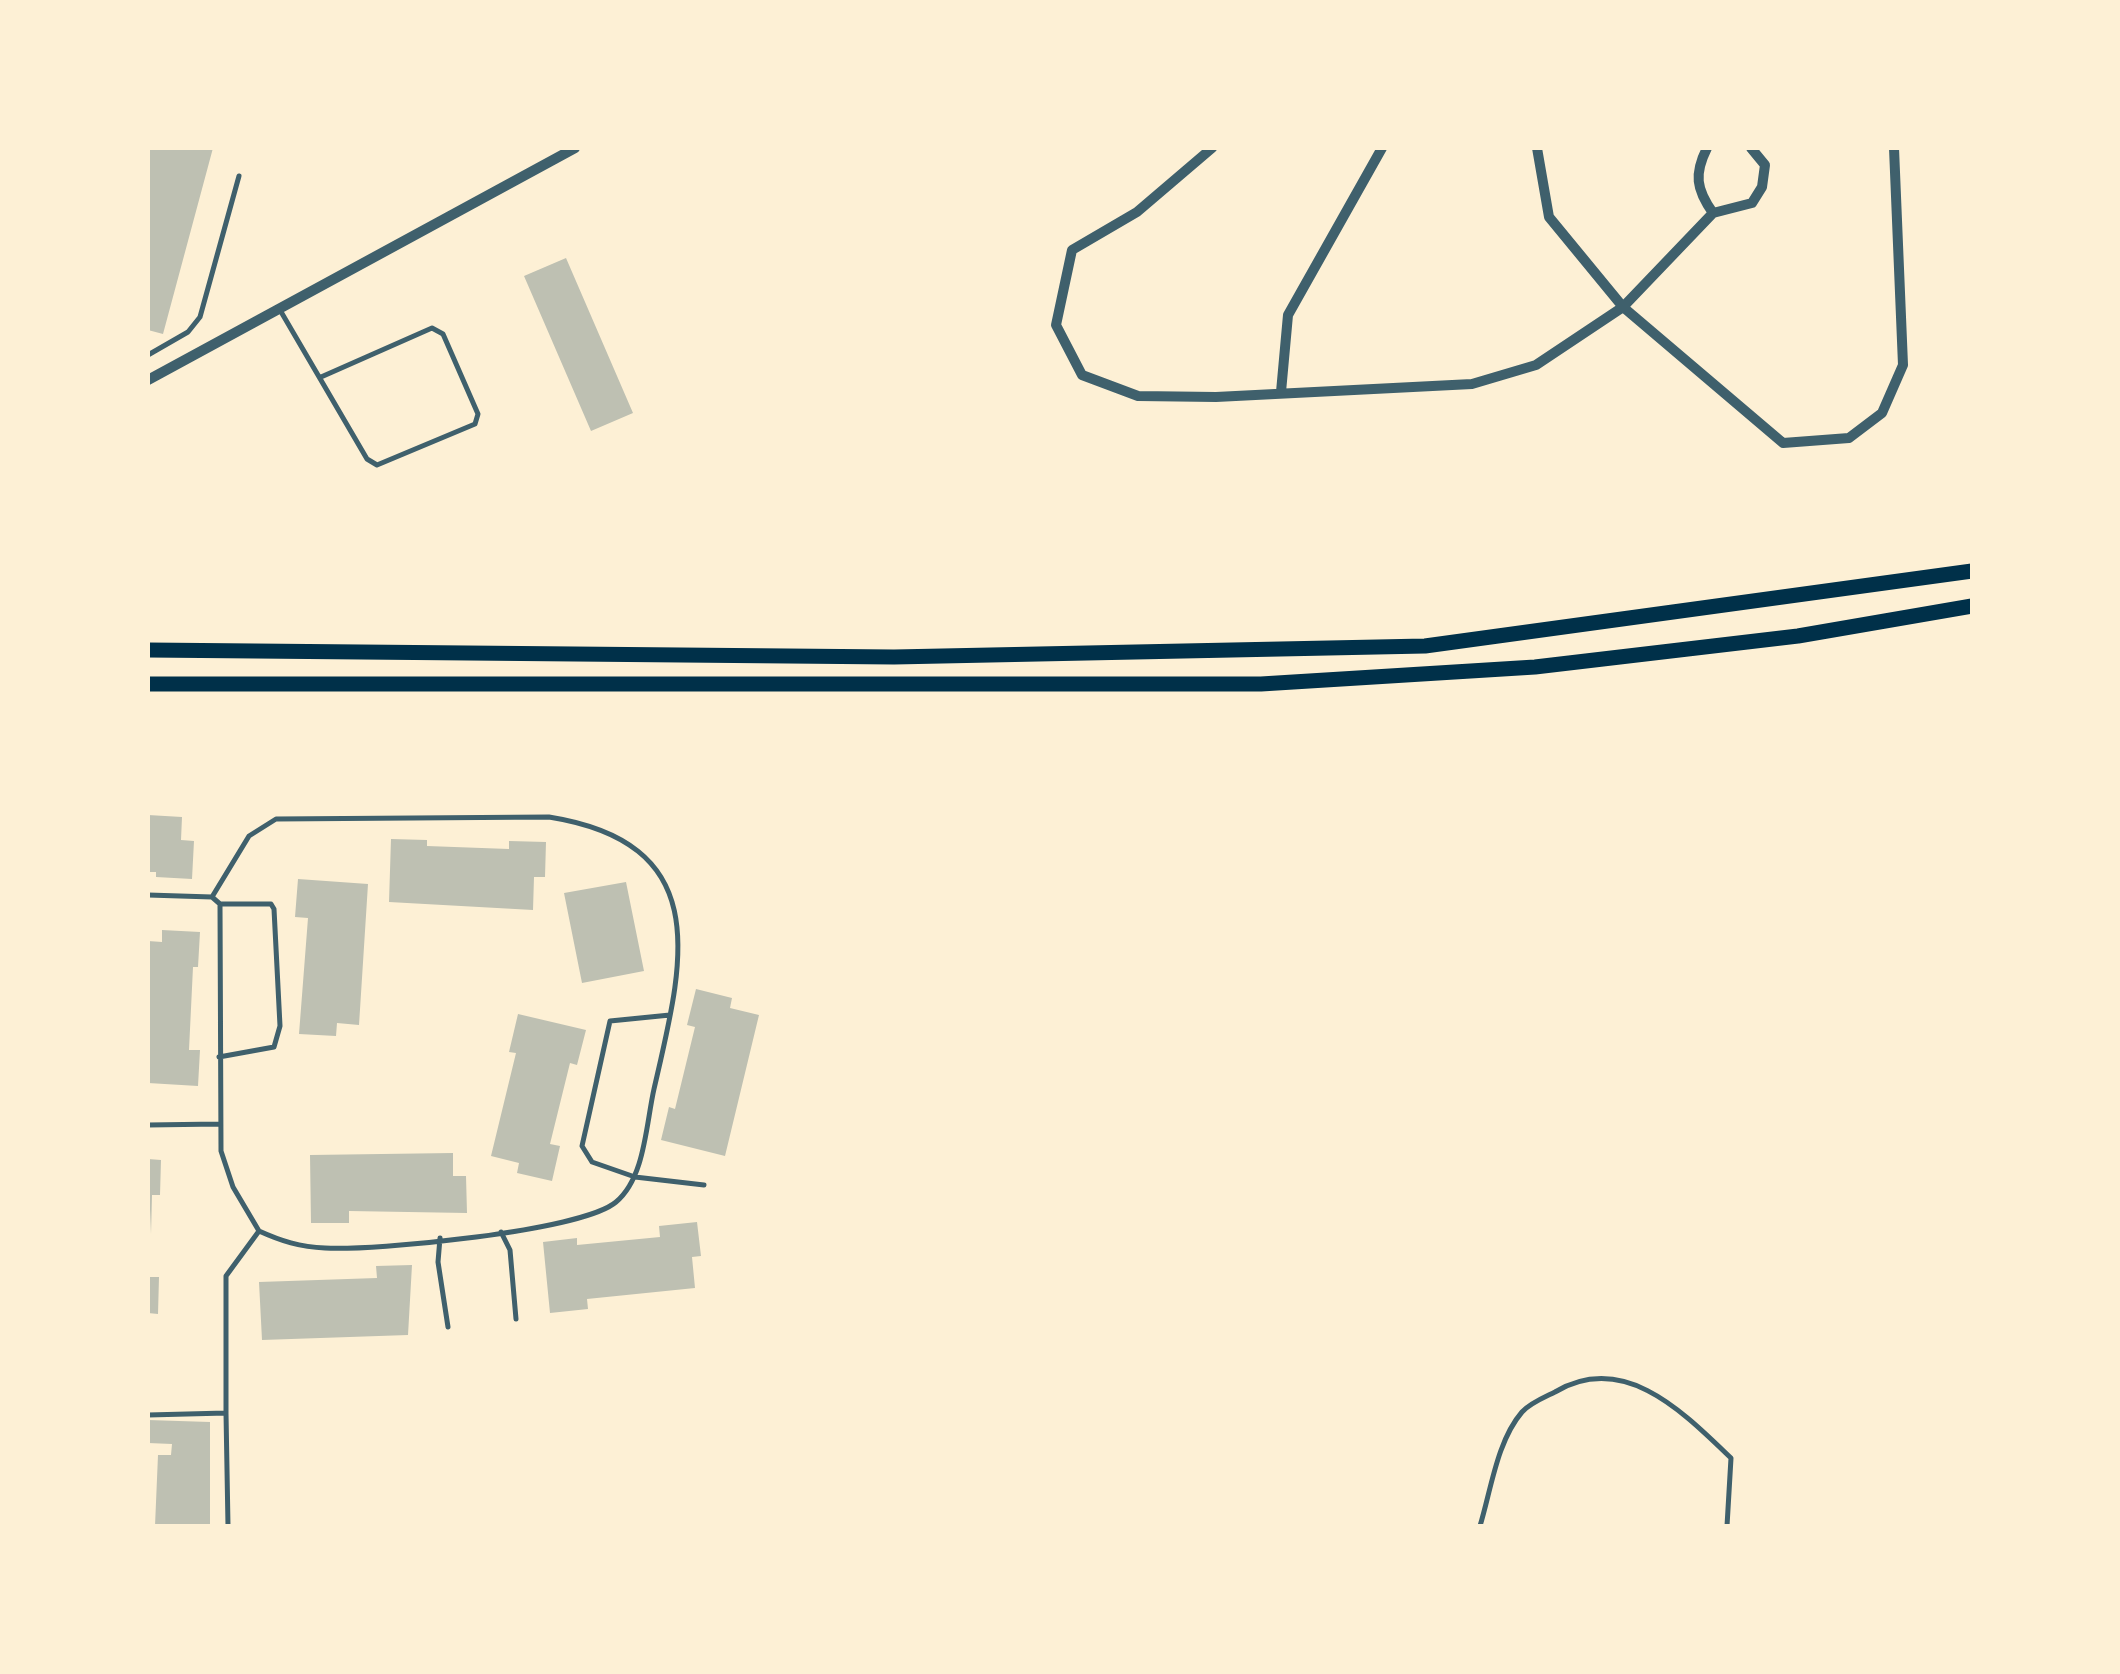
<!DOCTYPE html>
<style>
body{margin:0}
#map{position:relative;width:2120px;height:1674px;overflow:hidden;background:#fdf0d5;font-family:Inter,sans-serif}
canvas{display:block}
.frame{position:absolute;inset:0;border:150px solid #fdf0d5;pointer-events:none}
</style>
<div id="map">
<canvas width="2120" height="1674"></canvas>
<div class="frame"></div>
</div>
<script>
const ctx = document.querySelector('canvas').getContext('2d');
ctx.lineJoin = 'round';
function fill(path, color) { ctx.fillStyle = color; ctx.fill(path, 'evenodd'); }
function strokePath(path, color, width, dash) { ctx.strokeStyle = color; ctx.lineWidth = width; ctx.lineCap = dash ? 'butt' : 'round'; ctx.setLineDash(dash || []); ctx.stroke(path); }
fill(new Path2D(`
 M148 148H213L163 334 148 330Z
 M566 258 633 413 591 431 524 276Z
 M148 815 182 817 181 840 194 841 192 879 156 877V872H148Z
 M391 839 427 840V846L509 849V841L546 842 545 877H534L533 910 389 902Z
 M298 879 368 884 359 1025 337 1023 336 1036 299 1034 308 918 295 917Z
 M626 882 644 971 582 983 564 893Z
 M162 930 200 932 198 967H193L189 1050H200L198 1086 148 1083V941L162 942Z
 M696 989 732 998 730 1008 759 1015 725 1156 661 1140 669 1107 675 1109 695 1027 687 1025Z
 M518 1014 586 1030 577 1065 570 1063 550 1144 560 1146 552 1181 517 1173 519 1163 491 1156 516 1053 509 1052Z
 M453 1153V1176H466L467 1213 349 1211V1223H311L310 1155Z
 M148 1159 161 1160 160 1195H152L151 1234Z
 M697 1222 701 1256 692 1257 695 1288 587 1299 588 1309 550 1313 543 1242 577 1238V1245L660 1237 659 1226Z
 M412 1265 408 1335 262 1340 259 1282 377 1278 376 1266Z
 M148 1277H159L158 1314 148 1313Z
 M148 1420 210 1422V1526H155L158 1455H171L172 1444 148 1443Z`), '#bec0b2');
strokePath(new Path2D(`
 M280 310 367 459 377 465 475 424 478 414 443 334 432 328 321 377
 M148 355 188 332 200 317 239 176
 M148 895 212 897 220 904 221 1151 233 1187 259 1231 226 1276V1413
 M212 897 249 836 276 819 549 817C717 844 683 963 654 1089 646 1124 645 1178 616 1202 582 1231 374 1251 325 1248 300 1247 281 1241 259 1231
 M670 1015 610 1021 582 1146 592 1162 635 1177 704 1185
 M219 1057 274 1047 280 1026 274 909 271 904H220
 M148 1125 219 1124
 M501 1232 510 1250 516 1319
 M440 1238 438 1262 448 1327
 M148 1415 226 1413 228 1526
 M1480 1526C1491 1490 1497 1441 1522 1412 1530 1403 1545 1397 1555 1392 1624 1351 1683 1412 1731 1458L1727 1526`), '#3f606c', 5);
strokePath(new Path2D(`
 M1212 148 1137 212 1072 250 1056 325 1082 375 1138 396 1216 397 1472 384 1536 365 1623 307 1713 213 1752 203 1762 187 1765 165 1751 148
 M1537 148 1549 217 1623 307 1783 443 1849 438 1882 413 1903 365 1894 148
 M1707 148C1694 174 1696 189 1713 213
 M148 380 575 148
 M1281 392 1288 315 1382 148`), '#3f606c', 10);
strokePath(new Path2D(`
 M148 650 894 657 1425 646 1972 571
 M148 684H1261L1535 667 1798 636 1972 606`), '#003049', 15);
</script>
